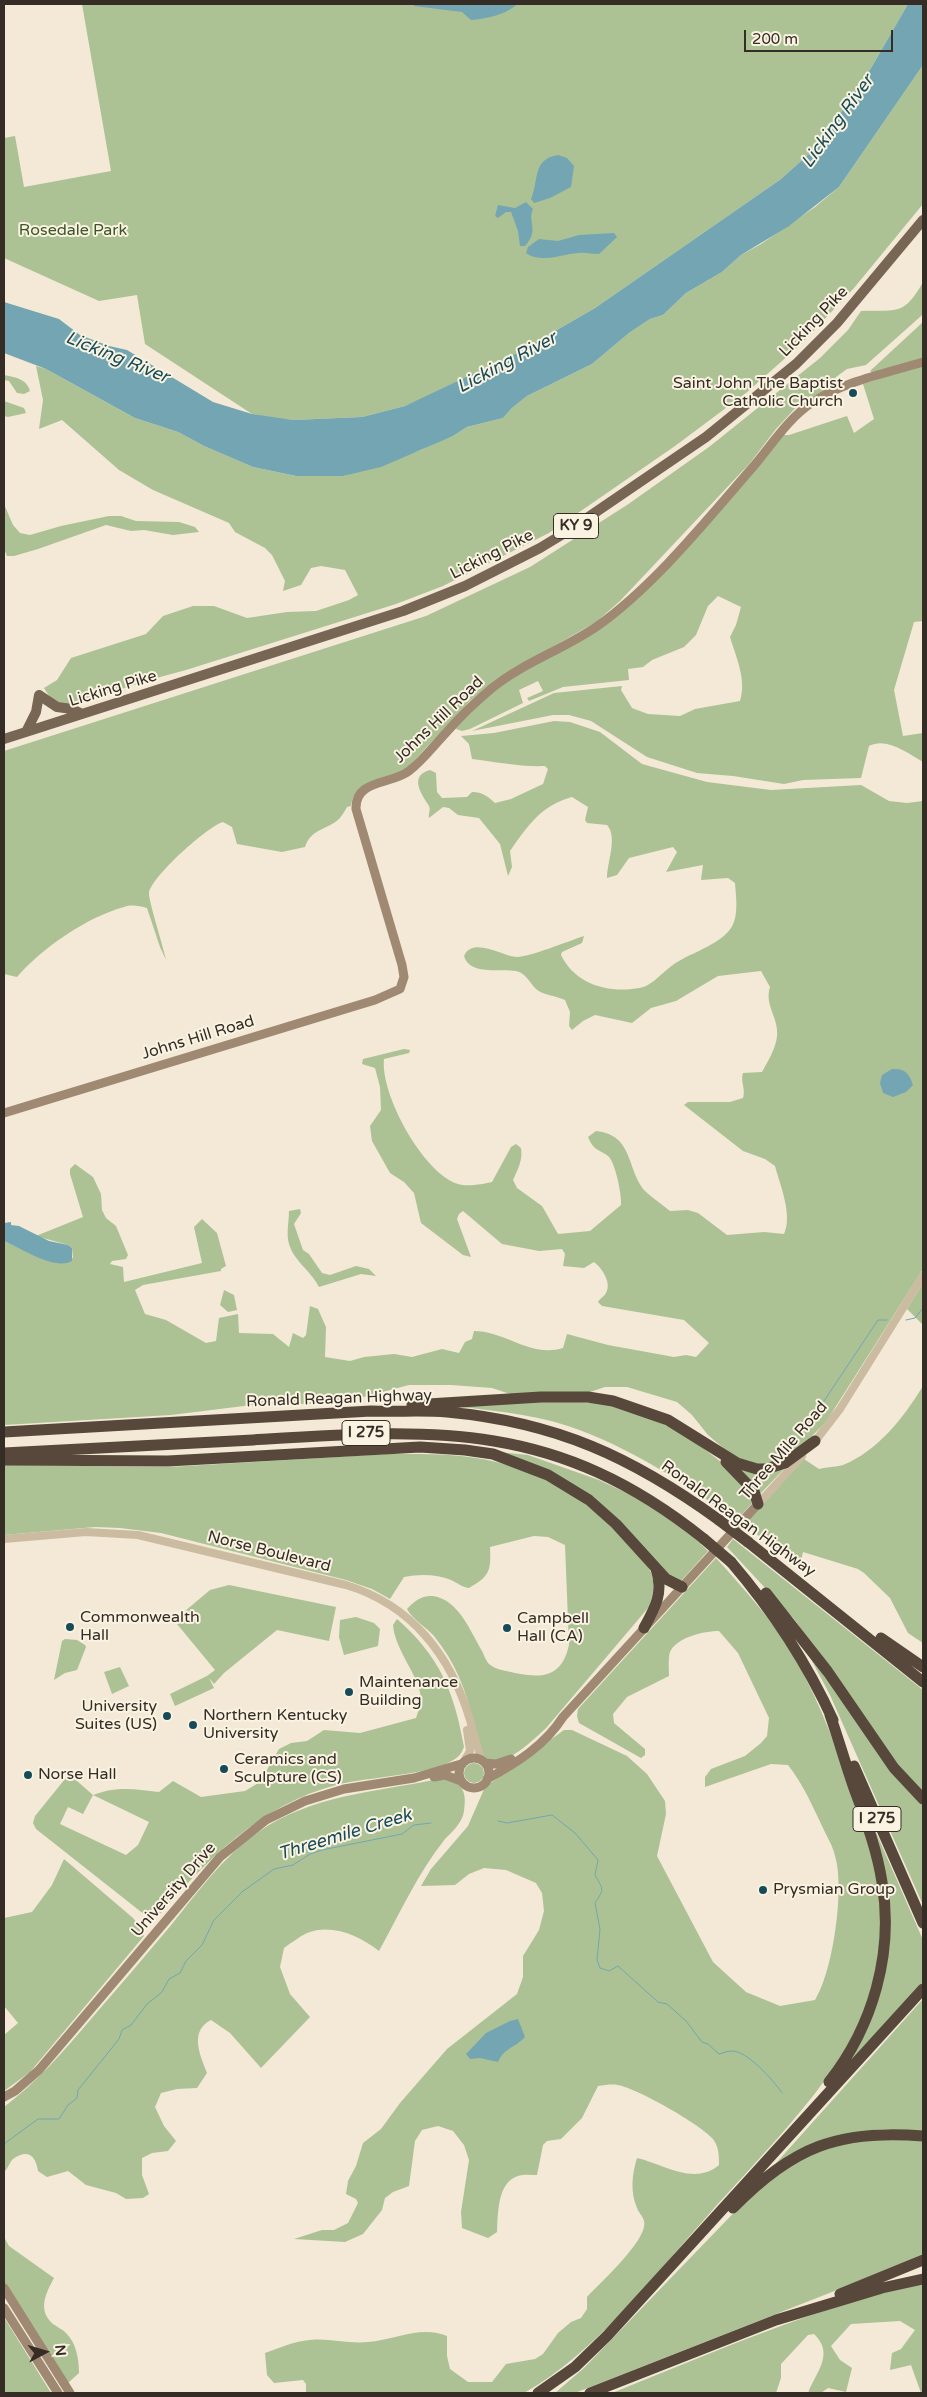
<!DOCTYPE html>
<style>
body{margin:0}
#map{position:relative;width:927px;height:2397px;overflow:hidden;background:#f3e9d6;font-family:"Varela Round",sans-serif}
canvas{display:block}
.frame{position:absolute;inset:0;border:5px solid #352c25;pointer-events:none}
.north{position:absolute;left:20px;top:2327px;width:50px;height:50px;-webkit-text-stroke:4px #faf3e2;paint-order:stroke;rotate:84deg;font-size:14px;font-weight:700;line-height:20px;text-align:center;color:#352c25}
.north::after{content:'';display:block;margin:auto;width:18px;height:22px;background:#352c25;clip-path:polygon(50% 0,100% 100%,50% 72%,0 100%)}
.scale{position:absolute;left:744px;top:30px;width:149px;height:22px;box-sizing:border-box;border:2px solid #352c25;border-top:0;padding-left:6px;font-size:15px;line-height:18px;white-space:nowrap;color:#352c25;-webkit-text-stroke:4px #faf3e2;paint-order:stroke}
</style>
<div id="map">
<canvas width="927" height="2397"></canvas>
<div class="frame"></div>
<div class="north">N</div>
<div class="scale">200 m</div>
</div>
<script>
const ctx = document.querySelector('canvas').getContext('2d');
ctx.lineJoin = 'round';
function fill(path, color) { ctx.fillStyle = color; ctx.fill(path, 'evenodd'); }
function strokePath(path, color, width, dash) { ctx.strokeStyle = color; ctx.lineWidth = width; ctx.lineCap = dash ? 'butt' : 'round'; ctx.setLineDash(dash || []); ctx.stroke(path); }
function drawText(font, color, halo, rows, align = 'center') {
  ctx.font = font + ' "Varela Round",sans-serif'; ctx.lineWidth = 4; ctx.setLineDash([]); ctx.textBaseline = 'middle'; ctx.strokeStyle = halo; ctx.fillStyle = color; for (const [text, x, y, turn = 0] of rows) {
    ctx.save(); ctx.translate(x, y); ctx.rotate((+turn || 0) * Math.PI / 180); ctx.textAlign = isNaN(turn) ? turn : align; if (halo) ctx.strokeText(text, 0, 0); ctx.fillText(text, 0, 0); ctx.restore();
  }
}
fill(new Path2D(`
 M82 4H908L871 68 819 145 781 179 595 308 517 353 428 396 405 406 362 417 293 420 269 418 252 414 145 344 137 295 99 301 4 258V138L15 136 24 187 111 171Z
 M923 65V204L854 288 800 345 746 393 675 446 549 533 443 586 396 604 186 670 149 680 73 705C58 706 52 701 44 688L57 680 71 658 146 634 163 616 193 606H214L247 618 287 612 316 611 349 600 358 595 345 570 321 566 311 568 301 585 283 591 285 581 272 555 265 548 235 532 229 523 153 490 119 470 62 420 39 429 43 400 36 366 46 369 135 418 178 432 204 446 253 467 296 476H343L421 450 436 442 453 436 467 427 503 418 512 408 527 396 592 364 629 333 650 319 663 315 686 293 722 272 741 255 761 244 815 207 839 187Z
 M923 282V314L920 317 866 365 847 369 836 377 830 388 799 404 776 429 750 463 620 601 596 622 495 680 470 701 408 767C388 782 355 777 351 806L347 807C345 811 342 815 340 818 328 830 311 828 305 847L282 852 237 844 232 827 223 822C208 826 151 877 149 893 148 899 164 949 166 960L160 947 147 908C139 906 132 904 124 907 87 917 42 948 17 977L4 974V751L426 616 530 567 627 505 709 447 820 358 848 330 861 311C897 310 904 316 923 282Z
 M923 322V359L874 374 870 371Z
 M923 365V621L914 622 894 690 903 736 923 733V762C907 753 887 737 869 746L861 778 803 780 784 784 733 776 697 773 647 757 591 721 569 715H553L472 731 554 693 622 686 621 690 632 708 648 714 680 716 695 709 740 701C747 680 736 657 730 637L736 625 741 607 718 596 708 606 696 635 684 647 652 660 643 667 628 669 629 680 563 687 529 701 527 698 543 691 538 681 519 690 523 703 470 729 462 731 456 729 457 727 494 690 630 604 783 435H789L847 416 854 433 874 419 863 384Z
 M4 375C15 377 27 379 30 391L24 394 17 393 9 381 4 380Z
 M4 401 24 408 26 413 8 417 4 416Z
 M4 504 13 525 20 533 30 535 61 526 109 516H121L136 521 179 522 195 527 199 532 173 535 144 530 131 531 106 525 38 549 14 556H7L4 549Z
 M554 721 570 722 600 732 642 764 707 782 771 790 861 785 889 801 907 803 923 801V1269L826 1422 805 1443 777 1463 753 1465 735 1458 708 1435 692 1415 677 1402 627 1387H605L590 1392 513 1395 492 1388 451 1385H409L341 1403 252 1405 171 1415 4 1425V1241L22 1249 73 1258 72 1248 68 1245 36 1236 83 1217 70 1174V1169L75 1164 93 1177 101 1194 102 1210 106 1218 116 1226 128 1255 126 1259 112 1261 110 1264 123 1267 124 1282 202 1263 194 1227 202 1219 217 1233 226 1266 221 1269V1271L143 1285 135 1290 145 1314 166 1320 206 1343 216 1341 219 1318 238 1314 239 1333 273 1334 289 1347 293 1333 303 1338 306 1335 310 1306 318 1309 326 1327 325 1357 350 1361 364 1357 394 1354 412 1357 442 1349 459 1353 465 1342 472 1339 474 1331C505 1331 531 1358 563 1348L567 1334 608 1345 674 1357 686 1355 696 1357 709 1343 684 1320 602 1306 598 1302C600 1298 604 1297 606 1293 612 1283 602 1268 594 1262L584 1268 563 1266 565 1254 562 1249 539 1251 502 1244 463 1211 459 1214 457 1219 471 1257 463 1255 421 1223 414 1193 404 1182 390 1173 372 1141 370 1126 381 1110 380 1087 375 1068 362 1064 363 1059 404 1049 410 1050 409 1053 384 1059C380 1094 423 1173 458 1184 466 1187 484 1184 492 1182L511 1147 516 1144 521 1148C523 1160 518 1169 513 1180L517 1188 542 1206 558 1234 590 1231 621 1205C622 1195 615 1161 608 1156 597 1148 594 1151 588 1137L596 1131C634 1135 626 1169 645 1191 652 1198 662 1204 670 1211L688 1210 698 1213 727 1235 764 1232 784 1234C793 1215 780 1185 775 1166L765 1159 743 1151 684 1105 688 1102H730L743 1098C746 1089 740 1081 743 1073L762 1072C768 1061 776 1048 777 1036 779 1018 764 1005 770 987L761 971 718 976 676 1001 651 1008 632 1023 595 1015 583 1021 572 1030 569 1026 570 1012 565 1000C557 996 542 995 536 989 529 982 526 973 516 971 499 968 470 976 464 956 473 936 503 957 517 957 529 957 569 941 584 936L582 943 562 952 561 955C574 982 603 992 632 989 636 988 642 988 646 986 659 979 666 968 679 961 696 951 720 944 731 928 739 916 736 897 735 883L728 878 701 880 703 865 666 872 677 852 673 847 629 858 617 875 607 878C607 862 618 837 607 825L587 823 585 820 588 807 572 797C541 805 527 827 510 851L512 867 508 876 500 844 479 818 458 815 449 808 443 807 429 818C428 814 431 810 429 806 422 795 408 776 430 770L436 773 437 792 442 798 467 797 472 792C483 792 487 796 495 803L511 799 543 784 548 769 545 766C521 767 496 762 472 759L469 744 461 736 494 733Z
 M300 1209 301 1213 294 1224 303 1250 309 1254 322 1273 330 1275 356 1266 369 1269 376 1276 361 1274 319 1287C311 1271 294 1261 289 1244 286 1234 289 1221 289 1211Z
 M923 1283V1325L907 1309Z
 M224 1290 234 1295 237 1310 228 1312 220 1305Z
 M923 1386V1643L908 1633 890 1598 864 1573 858 1569 803 1552 800 1566 744 1525 804 1459 819 1469C827 1467 836 1467 843 1465 878 1451 904 1417 923 1386Z
 M568 1400 611 1405 637 1412 674 1429 698 1444 721 1462 749 1488 753 1502 737 1520C684 1483 630 1447 568 1426 529 1413 485 1410 444 1405Z
 M490 1451 528 1455 599 1480 646 1502 687 1531 708 1551 680 1582 668 1576 600 1505Z
 M387 1454C424 1454 461 1453 496 1462 512 1466 529 1472 543 1478 574 1492 633 1538 649 1568 656 1581 654 1595 648 1608L547 1727C537 1737 504 1768 490 1761 479 1756 475 1734 473 1723 467 1691 455 1662 434 1636 426 1627 413 1620 407 1609 414 1601 422 1595 433 1596 459 1600 470 1631 482 1651 484 1655 486 1661 489 1664 496 1670 507 1671 515 1673 544 1679 562 1676 569 1645L565 1545 548 1537 534 1536 490 1547C491 1571 490 1576 469 1588 461 1587 458 1583 451 1580 437 1574 419 1574 404 1577L390 1599 372 1589 346 1580 161 1533 120 1528 95 1527 4 1535V1465L170 1467Z
 M733 1464 785 1468 760 1494Z
 M733 1539 923 1690V1793L889 1756 794 1619 727 1547Z
 M716 1558C745 1590 776 1624 797 1662 822 1707 839 1755 856 1803 865 1830 877 1859 880 1887 883 1923 881 1963 870 1998 845 2074 763 2153 710 2213 656 2273 595 2354 524 2393H306V2384L303 2380 274 2383 267 2375 265 2353C280 2348 294 2341 310 2340 329 2338 348 2344 368 2342 394 2340 422 2325 447 2336V2356L450 2369 468 2382H492L506 2364 535 2359 543 2354 558 2333 571 2322 581 2318 587 2309V2297C599 2284 649 2239 644 2221 643 2216 638 2212 637 2208 630 2191 632 2175 637 2158 663 2164 694 2186 719 2165 719 2156 719 2147 713 2139 700 2124 638 2089 618 2085 612 2084 605 2085 598 2086L582 2118 561 2139 547 2141 543 2145 537 2175C531 2175 523 2174 518 2176 497 2182 498 2215 497 2232L488 2238 462 2228 461 2212 469 2160 464 2145 453 2131 438 2126 422 2130 415 2141 409 2186 393 2192 385 2198 382 2210 363 2234 345 2242 294 2239 322 2230H334L348 2223 358 2203 356 2199 346 2194 348 2181 356 2166 363 2143 381 2129 400 2103 447 2049 517 1994 523 1977V1956L539 1930 544 1911 542 1893 536 1883 506 1870 484 1868 469 1874 455 1885 421 1886 431 1869 468 1826 485 1787 564 1730H572L627 1756 647 1774 665 1801 666 1814 657 1856 713 1962 746 1992 780 2006 815 2000C833 1972 845 1888 835 1856 833 1846 827 1837 823 1828 812 1805 803 1784 788 1765L771 1764 705 1787V1777L711 1769 745 1756 761 1743 767 1736 769 1718 738 1653 719 1631C704 1631 677 1637 670 1652 668 1658 669 1669 669 1676L627 1697 613 1714 614 1723 645 1749V1755L641 1758 579 1723 577 1716 578 1709Z
 M229 1585 336 1607 329 1641 277 1630 224 1673 214 1684 209 1678 214 1688 175 1706 170 1694 207 1676 215 1670 177 1624 178 1617 210 1590Z
 M356 1617 374 1623 380 1629 378 1646 344 1655 339 1637 340 1620Z
 M397 1619C440 1657 454 1691 464 1747 462 1752 460 1756 455 1759 433 1775 366 1777 336 1785 260 1805 208 1859 158 1916L145 1915 36 1829 33 1823 35 1816 69 1774 93 1795C117 1786 134 1789 159 1792L173 1781 201 1797 245 1791 260 1782 279 1749 291 1743 307 1741 324 1730 360 1733 416 1718C418 1712 421 1705 421 1699 420 1676 395 1651 393 1625ZM93 1795 149 1822 138 1845 126 1855 60 1824 68 1807 83 1814Z
 M65 1639 77 1640 85 1645 86 1647 77 1670 65 1673 54 1680 62 1641Z
 M803 1644 923 1803V1905L830 1695Z
 M120 1667 129 1686 112 1694 104 1672Z
 M464 1773a10 10 0 1 1 20 0a10 10 0 1 1-20 0Z
 M443 1778C463 1782 467 1792 464 1811 463 1822 452 1832 445 1839 418 1873 400 1913 379 1951 360 1936 332 1923 307 1933 299 1937 291 1943 284 1948L280 1967 290 1994 310 2017 261 2068 230 2033 211 2020C189 2031 200 2055 207 2073L197 2088 177 2089 161 2093 155 2107 164 2126 176 2141 168 2151 152 2153 142 2158V2175L149 2194 143 2198 126 2199 116 2193 86 2185 68 2171 47 2177 38 2171C36 2156 28 2148 13 2159 9 2163 8 2169 4 2172V2107C37 2082 64 2051 91 2019 118 1988 145 1956 172 1924 201 1888 229 1849 269 1825 323 1793 384 1791 443 1778Z
 M873 1830H875L923 1940V1982L842 2071 887 1960Z
 M64 1859 133 1918 142 1929 144 1936 30 2072 4 2091V2035L18 2023 4 2006V1918L32 1912 52 1885Z
 M923 1999V2132L883 2129 850 2133 769 2171Z
 M879 2137 923 2138V2254L832 2292 575 2393H555L584 2368 750 2196 779 2170 818 2149Z
 M4 2237 9 2246 54 2278C46 2293 37 2310 53 2324 57 2327 62 2329 66 2333 76 2343 79 2358 79 2373L68 2383 4 2282Z
 M923 2283V2393H921L911 2365 890 2370 892 2353 901 2349 915 2330 900 2321 851 2324 831 2346 840 2360 852 2368 846 2392 828 2388 821 2393H808C816 2372 835 2354 814 2334L808 2335 781 2364V2378L776 2393H612C714 2352 816 2307 923 2283Z
 M5 2319 51 2393H4Z`), '#acc295');
fill(new Path2D(`
 M413 4H517C508 14 486 19 471 20L462 12 414 6Z
 M908 4H923V65L839 187 789 226 741 255 722 272 686 293 663 315 650 319 629 333 592 364 527 396 512 408 503 418 467 427 453 436 381 467 343 476H296L253 467 204 446 178 432 135 418 46 369 4 353V302L59 319 80 335 109 346 127 350 213 402 252 414 293 420 362 417 405 406 517 353 595 308 781 179 819 145 871 68Z
 M558 155 567 158 574 166 571 187 550 198 534 203 531 199C539 180 532 159 558 155Z
 M526 202 533 209C527 222 540 230 525 246H520L518 231 511 212H506L498 218 495 216 498 205 515 208Z
 M614 233 617 237 599 254C592 254 585 252 578 253 562 254 541 264 526 253L528 247 539 239 558 241 579 235Z
 M892 1069C905 1068 909 1073 913 1085L906 1092 893 1097 883 1093 880 1083 882 1075Z
 M11 1222V1225L19 1226 49 1241 68 1245 72 1248V1261C55 1271 21 1248 4 1241V1223Z
 M518 2019 525 2037C515 2048 505 2047 498 2062L480 2058 470 2059 466 2054 486 2033 510 2021Z`), '#73a6b2');
strokePath(new Path2D(`
 M906 1320 915 1318 923 1308
 M816 1413 878 1320H887
 M498 1821 507 1823 552 1815 575 1833 598 1860 595 1875C603 1890 605 1888 595 1903L600 1929 597 1960 600 1968 609 1971 618 1966 658 2002 667 2004 686 2021 702 2042 708 2044 719 2054C723 2053 727 2051 731 2051 747 2050 774 2081 782 2093
 M4 2144 38 2119H59L68 2105 77 2098 78 2090 119 2039 122 2030 131 2025 147 2004 162 1992 169 1979 180 1973 186 1961 202 1945 214 1920 242 1892 274 1869 293 1865 310 1854 322 1850 402 1834 414 1825 431 1823`), '#73a6b2', 1);
strokePath(new Path2D(`
 M813 1444 840 1409 923 1276
 M758 1504 802 1456
 M4 1539 86 1532 138 1535 346 1585C412 1605 451 1656 470 1720 474 1734 477 1747 482 1761
 M464 1761 470 1751 467 1730`), '#cbbba1', 8);
strokePath(new Path2D(`
 M4 1113 375 1000 400 989 404 977 402 965 356 809C355 779 391 785 409 771 422 761 432 748 443 736 458 719 474 703 492 688 523 663 562 650 596 627 653 587 706 521 752 468 771 446 788 418 813 402 845 381 887 373 923 362
 M459 1773a15 15 0 1 1 30 0a15 15 0 1 1-30 0Z
 M485 1763 496 1764 511 1759
 M434 1777 445 1775 461 1781
 M487 1779C517 1763 545 1745 563 1717L758 1504
 M4 2097 15 2091 39 2070 220 1857 266 1820 305 1801 344 1789 414 1778 461 1764
 M4 2288 70 2393
 M4 2308 58 2393`), '#9f8973', 9);
strokePath(new Path2D(`
 M26 732 36 712 39 695 57 707 72 709 82 714
 M4 739 403 611 465 586 540 548 568 531 706 437 796 364 837 323 923 220`), '#786654', 10);
strokePath(new Path2D(`
 M412 1405 541 1397H588L613 1401 668 1420 737 1463 757 1469H766L785 1463 815 1441
 M4 1432 371 1411C397 1412 422 1410 447 1412 556 1422 632 1457 719 1520
 M4 1453C87 1449 170 1444 253 1440 433 1429 554 1419 704 1539
 M4 1460 168 1461 420 1447 465 1450 493 1454 548 1475 589 1500 616 1524 666 1579 682 1587
 M726 1462 754 1491 758 1504
 M748 1542 923 1682
 M731 1562C773 1611 806 1661 833 1720
 M766 1593 828 1672 894 1768 923 1799
 M644 1628C655 1608 664 1592 656 1569
 M881 1638 923 1667
 M854 1766 923 1923
 M829 2082C873 2026 894 1953 882 1882 877 1850 866 1821 855 1791 846 1766 839 1740 830 1715
 M733 2208C792 2147 839 2129 923 2136
 M840 2294 923 2260
 M538 2393 575 2367 607 2336 923 1989
 M590 2393 776 2320 882 2288 923 2279`), '#57483b', 11);
strokePath(new Path2D(`
 M719 1520 748 1542
 M704 1539 731 1562`), '#57483b', 11);
for (const [x, y, r, color] of [
 [853,393,5,"#174b59"],
 [70,1627,5,"#174b59"],
 [507,1628,5,"#174b59"],
 [349,1692,5,"#174b59"],
 [167,1716,5,"#174b59"],
 [193,1725,5,"#174b59"],
 [224,1769,5,"#174b59"],
 [28,1775,5,"#174b59"],
 [763,1890,5,"#174b59"]
]) { const dot = new Path2D(); dot.arc(x, y, r, 0, 2 * Math.PI); ctx.fillStyle = color; ctx.fill(dot); strokePath(dot, '#faf3e2', 2); }
for (const [x, y, w] of [
 [576,526,45],
 [366,1433,48],
 [877,1819,48]
]) { const box = new Path2D(); box.roundRect(x - w / 2, y - 12.5, w, 25, 4); ctx.fillStyle = '#faf3e2'; ctx.fill(box); strokePath(box, '#352c25', 1); }
drawText('bold 15px', '#352c25', null, [
 ["KY 9",576,526],
 ["I 275",366,1433],
 ["I 275",877,1819]
]);
drawText('16px', '#3d5527', '#faf3e2', [
 ["Rosedale Park",73,231]
]);
drawText('16px', '#352c25', '#faf3e2', [
 ["Licking Pike",814,322,-46],
 ["Licking Pike",492,555,-27],
 ["Licking Pike",113,689,-17],
 ["Johns Hill Road",439,720,-44],
 ["Johns Hill Road",198,1038,-17],
 ["Ronald Reagan Highway",339,1399,-2],
 ["Three Mile Road",784,1451,-49],
 ["Ronald Reagan Highway",738,1519,36],
 ["Norse Boulevard",269,1552,14],
 ["University Drive",174,1890,-49]
]);
drawText('16px', '#352c25', '#faf3e2', [
 ["Saint John The Baptist",843,384,"right"],
 ["Catholic Church",843,402,"right"],
 ["Commonwealth",80,1618],
 ["Hall",80,1636],
 ["Campbell",517,1619],
 ["Hall (CA)",517,1637],
 ["Maintenance",359,1683],
 ["Building",359,1701],
 ["University",157,1707,"right"],
 ["Suites (US)",157,1725,"right"],
 ["Northern Kentucky",203,1716],
 ["University",203,1734],
 ["Ceramics and",234,1760],
 ["Sculpture (CS)",234,1778],
 ["Norse Hall",38,1775],
 ["Prysmian Group",773,1890]
], 'left');
drawText('italic 18px', '#174b59', '#faf3e2', [
 ["Licking River",838,122,-54],
 ["Licking River",117,358,22],
 ["Licking River",507,363,-28],
 ["Threemile Creek",345,1835,-17]
]);
</script>
